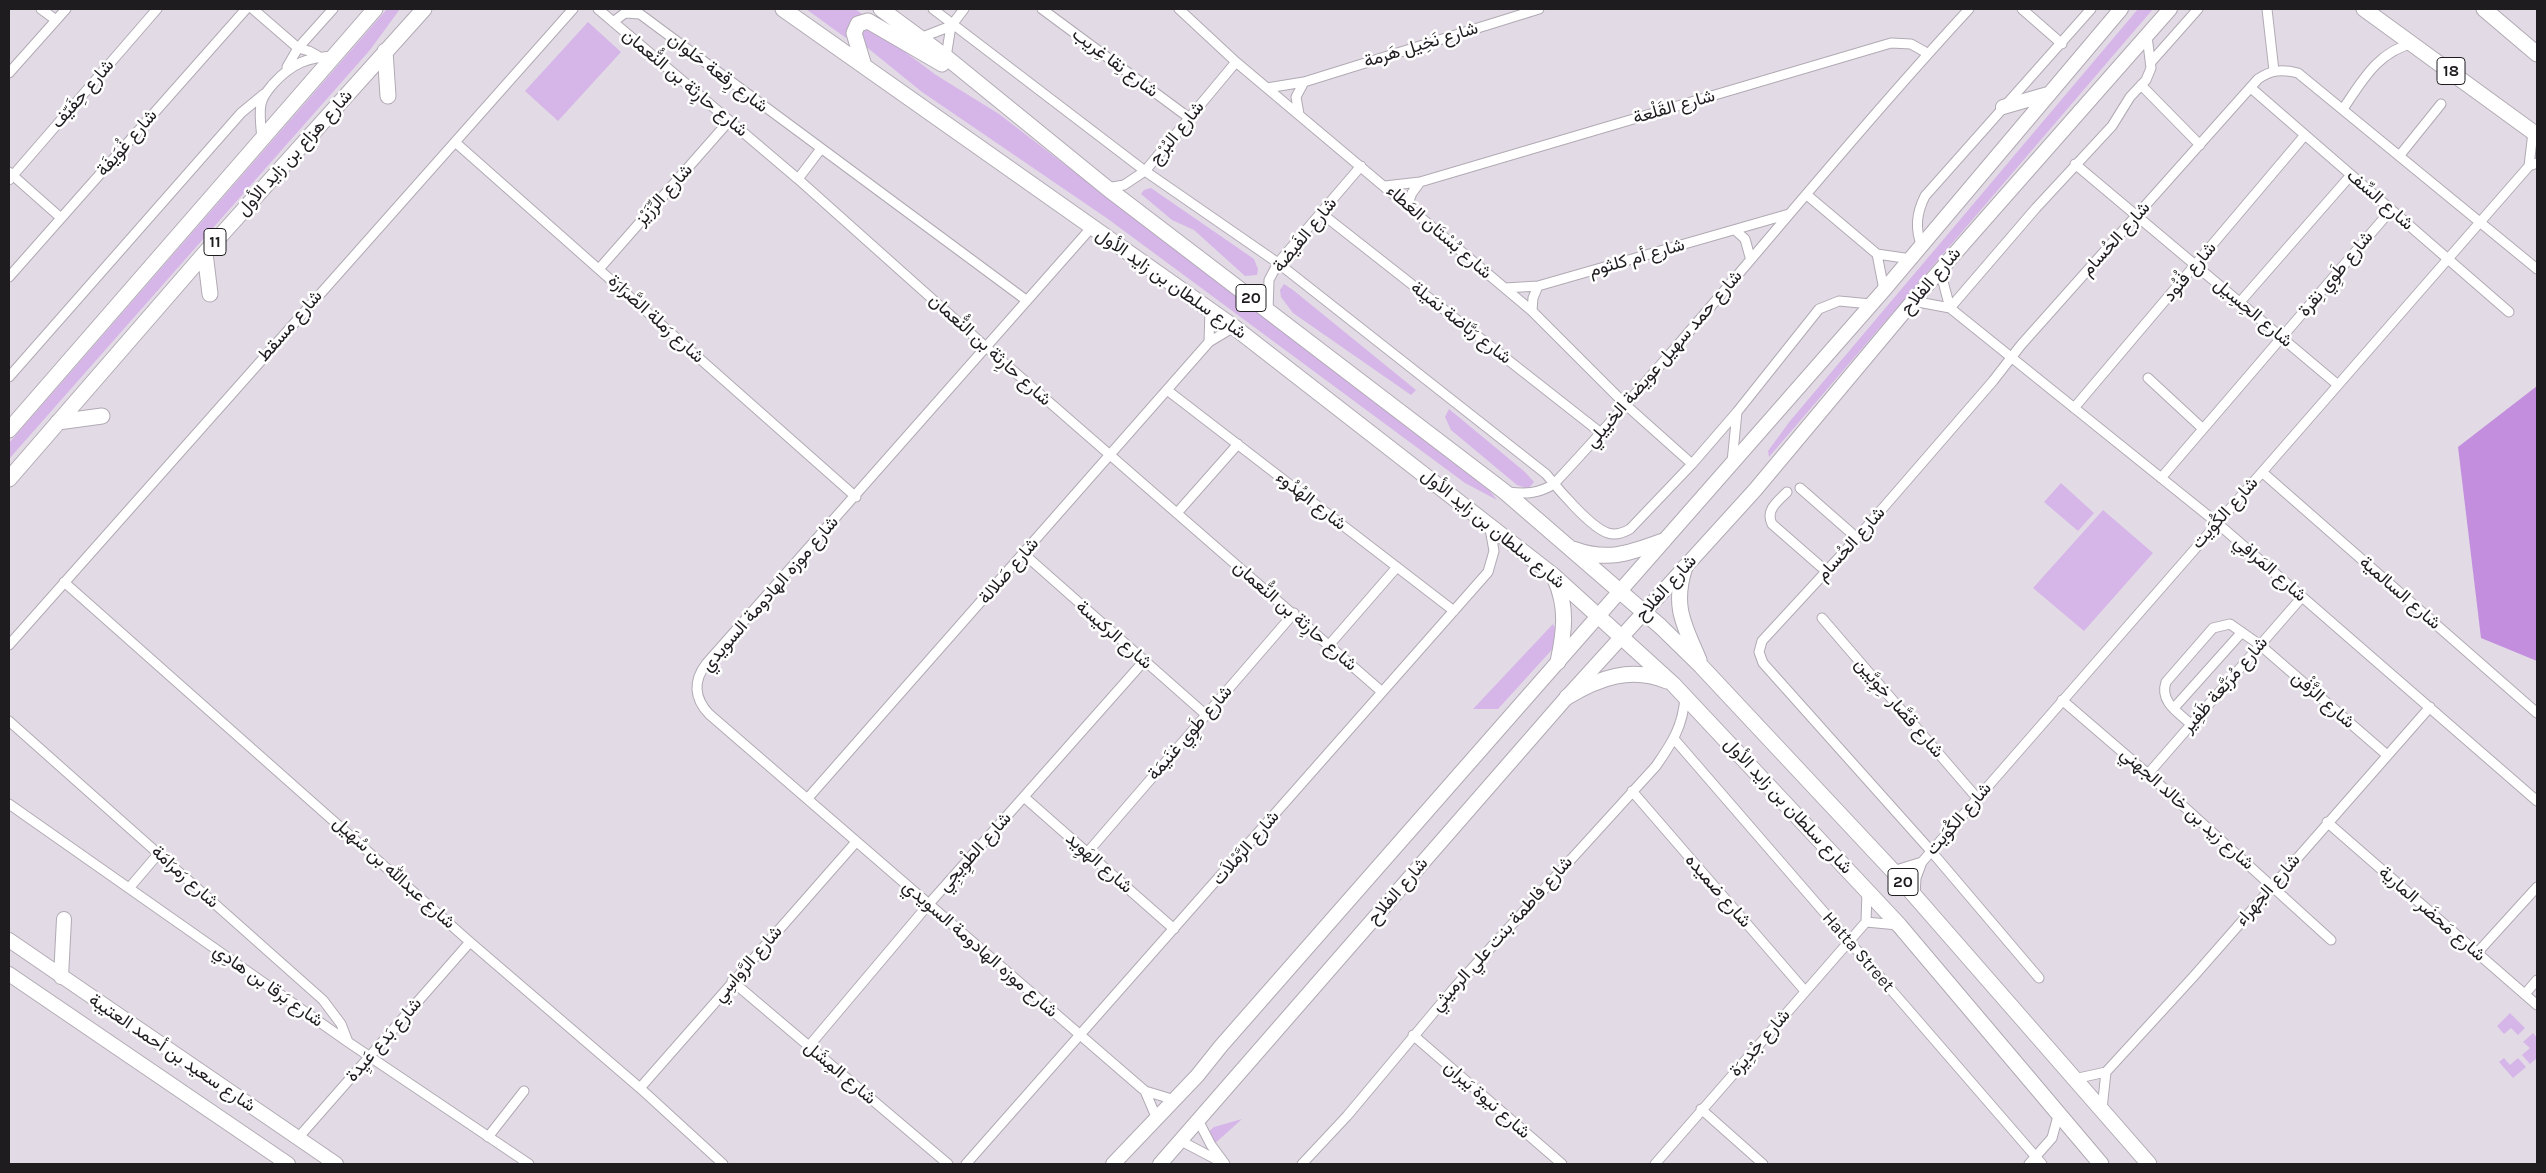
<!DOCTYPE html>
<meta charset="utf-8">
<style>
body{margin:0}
#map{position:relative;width:2546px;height:1173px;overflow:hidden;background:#e2dbe5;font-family:Karla,sans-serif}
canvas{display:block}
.frame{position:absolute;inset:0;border:10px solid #1f1c20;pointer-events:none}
</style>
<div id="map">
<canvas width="2546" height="1173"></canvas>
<div class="frame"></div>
</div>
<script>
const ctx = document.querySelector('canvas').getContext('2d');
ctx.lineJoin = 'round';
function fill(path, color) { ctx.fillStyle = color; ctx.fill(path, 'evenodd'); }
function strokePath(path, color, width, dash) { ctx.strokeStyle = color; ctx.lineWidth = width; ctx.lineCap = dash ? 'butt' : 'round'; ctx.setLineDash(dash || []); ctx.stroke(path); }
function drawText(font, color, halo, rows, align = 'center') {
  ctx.font = font + ' Karla,Vazirmatn,sans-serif'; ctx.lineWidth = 5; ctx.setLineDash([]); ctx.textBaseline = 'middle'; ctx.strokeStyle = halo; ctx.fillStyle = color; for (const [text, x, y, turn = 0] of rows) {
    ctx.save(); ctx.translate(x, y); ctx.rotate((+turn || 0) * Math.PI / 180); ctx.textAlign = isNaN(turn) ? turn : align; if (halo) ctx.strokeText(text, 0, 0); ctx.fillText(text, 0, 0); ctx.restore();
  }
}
fill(new Path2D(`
 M387 9H400L370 50 9 459V443Z
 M806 9H855L865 16 847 31 846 38Z
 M2138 9H2153L1769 457 1768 451 1790 421Z
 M588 22 621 52 558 121 525 91Z
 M864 29H874L936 75 999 114 1490 491 1497 500 1465 483 1108 219 922 92 864 45 860 32Z
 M1151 188 1254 259 1258 269 1257 275 1245 276 1194 230 1172 220 1141 194 1144 190Z
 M1284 284 1293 290 1416 390 1411 395 1293 313 1281 297 1280 290Z
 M1449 409 1525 472 1534 482 1528 489 1517 485 1451 430 1445 417Z
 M2061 483 2094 513 2078 531 2044 502Z
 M2103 510 2153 553 2084 631 2033 588Z
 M1553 624 1557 632 1558 643 1498 709H1473Z
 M2510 1013 2525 1028 2518 1035 2511 1028 2504 1034 2497 1026Z
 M2533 1033 2537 1038V1058L2530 1064 2522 1055 2530 1048 2523 1042Z
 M2504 1058 2510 1065 2518 1058 2526 1067 2513 1078 2499 1062Z
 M1242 1119 1212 1146 1205 1135 1214 1127Z`), '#d6b5e8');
fill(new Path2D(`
 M2537 386V661L2481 638 2458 447Z`), '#c38ede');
const street = new Path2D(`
 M41 9 56 20
 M253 9 298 48 309 51 318 56
 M598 9 798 179 986 347 1381 691
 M933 9 1145 171 1278 263 1546 474C1558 489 1591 528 1608 533 1616 536 1623 533 1630 529L1692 464 1737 412 1819 309 1839 301 1871 304
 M1042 9 1188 117
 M1179 9 1236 62 1532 311 1627 406 1692 464
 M2022 9 2062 44
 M2267 9 2274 71
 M613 22 625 13 640 14 1026 300
 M920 38 951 26
 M946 57 951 26 964 9
 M2151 62 2198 9
 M287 67 298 48 333 9
 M9 73 66 9
 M2141 85 2200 145
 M1267 88 1304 82 1539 9
 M2251 88 2509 312
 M2343 109C2362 81 2378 51 2414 43
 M1299 114 1296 97 1304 82
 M262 139C261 128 259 115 261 104 263 95 268 90 273 84 292 63 308 57 335 56
 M455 142 856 497
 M2400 155 2441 104
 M2075 164 2338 385
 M2529 166 2533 132
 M9 172 61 218
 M798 179 820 150
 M9 180 157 9
 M1385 186 1420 182 1891 43 1911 44 1927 53
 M1107 188 1124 185 1145 171 1236 62
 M1807 195 1877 254 1911 259
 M1407 206 1412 193 1420 182
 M1321 213 1601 433
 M1091 228 706 664C693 681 694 698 709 714L1145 1091 1175 1100
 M1735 230 1745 239 1750 257
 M1922 247C1915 229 1916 214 1925 196L2091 9
 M1877 254 1884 290
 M599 269 729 121
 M1940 270 1950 308
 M9 277 246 9
 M1505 288 1538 286 1789 214
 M1913 301 1950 308 2216 522 2537 801
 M2240 302 2351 175
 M1950 308 2036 208 2112 126 2130 97 2146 80 2151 68 2147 36
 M1268 311 1269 280 1278 263 1361 166
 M1532 311 1533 298 1538 286
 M1209 342 1210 310
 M9 377 241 113 264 94
 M2148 378 2202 428
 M1167 390 1454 611
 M2074 408 2305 135
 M1732 462 1737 412
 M2262 472 2537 713
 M2161 478 2391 210
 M1800 488 1857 538
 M1508 492C1525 494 1538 494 1554 484 1697 330 1826 164 1969 9
 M1787 492C1778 501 1765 510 1772 524L1827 572
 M1177 513 1238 444
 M1024 554 1205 714
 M64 582 470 942 640 1088 723 1164
 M1822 618 1977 798
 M1330 644 1397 567
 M9 645 573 9
 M2062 700 2148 774 2331 940
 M2174 708 2242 632
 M9 721 323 1000 341 1024 348 1042
 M2192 725C2179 713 2159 702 2166 682L2213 628 2230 624 2260 645 2387 755
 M1675 740 2042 1164
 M2148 774 2302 597
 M1632 791 1805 991
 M1024 797 1174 929
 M808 798 1209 342 1234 327
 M9 804 348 1042 529 1164
 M2327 822 2537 1005
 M1087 853 1294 613
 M1893 871 1922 862
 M130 887 159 853
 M1915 896 1916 878 1922 862 2529 166 2537 163
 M1866 922 1898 925
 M2477 953 2537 887
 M2039 978 1931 851 1763 663 1759 652 1762 641 1857 538 1993 381 2021 345 2258 79C2271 70 2282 69 2298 73L2537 269
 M732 981 948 1164
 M2525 994 2537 980
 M1413 1035 1562 1164
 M809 1046 928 905 1144 661
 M2074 1079 2106 1072 2194 976 2430 707
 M640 1088 856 842
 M1145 1091 1157 1119
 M1701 1109 1763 1164
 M2102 1109 2106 1072
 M1199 1122 1211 1145 1225 1164
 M488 1137 524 1091
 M298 1138 470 942
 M1181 1141 1221 1162
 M966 1164 1488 572 1494 551 1490 529
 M1302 1164 1347 1116 1455 987 1656 766C1672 743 1683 726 1685 697
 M1655 1164 1866 922 1867 891
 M2029 1164 2052 1138 2058 1116`);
const secondary = new Path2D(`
 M2003 107 2048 94
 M9 940 336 1164
 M9 974 288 1164
 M61 977 64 919
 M1113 1164 1197 1076 1221 1046 1884 290 2121 9
 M1160 1164 1567 697 1755 490 1913 301 2170 9`);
const primary = new Path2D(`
 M783 9 1234 327 1554 576 1673 684 1899 925 2101 1164
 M881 9 946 57 1107 188 1505 492 1660 626 1701 666 1893 871 2149 1164
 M2364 9 2537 135
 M2484 9 2537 54
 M385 51 388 96
 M864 66 854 33 858 24 868 21 942 64
 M205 253 210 294
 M58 422 102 416
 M9 430 375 9
 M9 479 205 253 424 9
 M1573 549C1608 562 1630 553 1663 541
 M1685 567C1672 606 1684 625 1699 660
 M1555 579C1568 608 1564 633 1558 662
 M1567 697C1599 678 1631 666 1667 681`);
strokePath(street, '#b1aab4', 11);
strokePath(secondary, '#b1aab4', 16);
strokePath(primary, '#b1aab4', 17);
strokePath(street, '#fff', 9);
strokePath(secondary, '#fff', 14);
strokePath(primary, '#fff', 15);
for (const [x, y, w] of [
 [2451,71,28],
 [215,242,22],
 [1251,298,30],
 [1903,882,30]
]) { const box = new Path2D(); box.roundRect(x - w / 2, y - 13.5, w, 27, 4); ctx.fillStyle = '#fff'; ctx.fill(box); strokePath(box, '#1f1c20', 1); }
drawText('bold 16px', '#1f1c20', null, [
 ["18",2451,71],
 ["11",215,242],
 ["20",1251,298],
 ["20",1903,882]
]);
drawText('18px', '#1f1c20', '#fff', [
 ["شارع نَخِيل هَرمة",1421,45,-17],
 ["شارع نِقا غِريب",1115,63,37],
 ["شارع رِقعة حَلوان",718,73,37],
 ["شارع حارِثة بن النُّعمان",685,83,40],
 ["شارع حِفَيّف",83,94,-49],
 ["شارع القَلْعة",1674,107,-16],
 ["شارع البُرْج",1177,133,-51],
 ["شارع غُوَيفَة",127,143,-49],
 ["شارع هزاع بن زايد الأول",295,153,-48],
 ["شارع الرِّزَيْز",664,195,-48],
 ["شارع السِّف",2380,200,41],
 ["شارع بُسْتَان العَطاء",1439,232,41],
 ["شارع الفَيضة",1305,235,-51],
 ["شارع الحُسام",2116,239,-48],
 ["شارع أم كلثوم",1637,258,-16],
 ["شارع فُنُود",2190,272,-50],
 ["شارع طَوِي نِقرة",2336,274,-50],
 ["شارع الفلاح",1931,281,-49],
 ["شارع سلطان بن زايد الأول",1171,284,35],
 ["شارع الحِسِيل",2253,313,40],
 ["شارع رَملة الصَّرَارَة",656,319,42],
 ["شارع رَبَّاضة نمَيلة",1461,323,38],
 ["شارع مسقط",290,326,-49],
 ["شارع حارِثة بن النُّعمان",990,350,42],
 ["شارع حمد سهيل عويضة الخييلي",1664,359,-49],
 ["شارع الهُدُوء",1311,501,38],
 ["شارع الكُوَيت",2225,513,-48],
 ["شارع سلطان بن زايد الأول",1493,529,39],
 ["شارع الحُسام",1851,544,-48],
 ["شارع المَرافِي",2270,569,41],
 ["شارع صَلالة",1009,571,-49],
 ["شارع الفلاح",1666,588,-48],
 ["شارع السالمية",2400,593,41],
 ["شارع موزه الهادومة السويدي",770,594,-49],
 ["شارع حارِثة بن النُّعمان",1295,616,41],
 ["شارع الركيسة",1114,635,41],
 ["شارع مُرَبَّعة ظَفِير",2225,685,-49],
 ["شارع الزَّفْن",2323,700,41],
 ["شارع قصَّار خِوِيَّين",1899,708,49],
 ["شارع طَوِي غنَيمَة",1190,733,-49],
 ["شارع سلطان بن زايد الأول",1788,806,47],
 ["شارع زيد بن خالد الجهني",2187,809,42],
 ["شارع الكُوَيت",1959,819,-49],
 ["شارع الرَّمْلاَت",1246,848,-49],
 ["شارع الطْوِيجِي",975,852,-48],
 ["شارع الهَوِيد",1099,863,41],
 ["شارع عبدالله بن سُهَيل",394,873,42],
 ["شارع رَمرَامَة",185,877,42],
 ["شارع الجهراء",2268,890,-49],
 ["شارع الفلاح",1398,891,-49],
 ["شارع ضميده",1718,891,49],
 ["شارع مَحضَر المارية",2432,914,41],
 ["شارع فاطمة بنت علي الرميثي",1502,934,-48],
 ["شارع موزه الهادومة السويدي",980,949,41],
 ["Hatta Street",1858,952,49],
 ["شارع الرَّواسِي",748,964,-49],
 ["شارع بَرقا بن هادِي",268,986,35],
 ["شارع بَدع عَيِدة",384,1040,-49],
 ["شارع جْدِيرَة",1760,1043,-49],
 ["شارع سعيد بن أحمد العتيبة",172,1053,34],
 ["شارع المِشَل",840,1073,40],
 ["شارع نيوة يَبران",1487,1100,41]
]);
</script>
